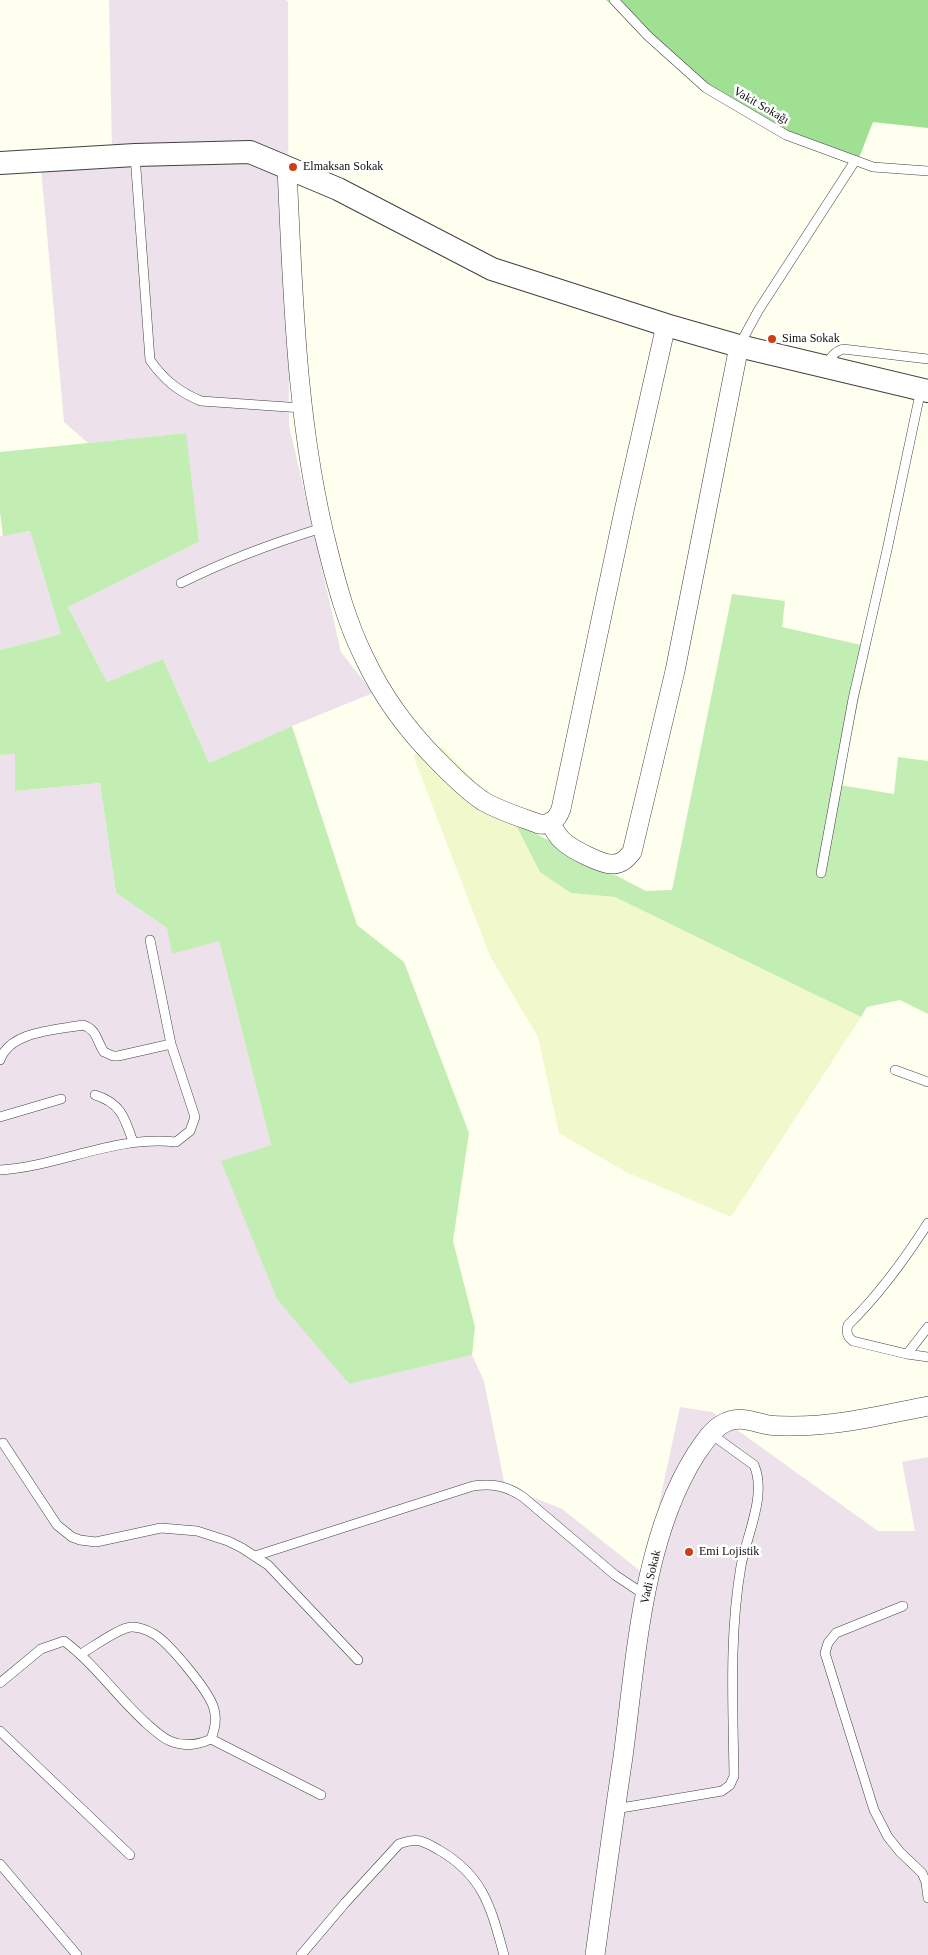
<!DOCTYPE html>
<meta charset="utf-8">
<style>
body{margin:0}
canvas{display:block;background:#feffef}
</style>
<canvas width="928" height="1955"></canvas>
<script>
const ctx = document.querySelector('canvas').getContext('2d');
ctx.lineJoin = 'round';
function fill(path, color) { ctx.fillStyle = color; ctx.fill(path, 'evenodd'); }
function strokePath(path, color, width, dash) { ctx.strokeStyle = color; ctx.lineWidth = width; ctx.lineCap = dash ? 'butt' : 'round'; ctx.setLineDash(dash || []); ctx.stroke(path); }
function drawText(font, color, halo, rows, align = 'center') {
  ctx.font = font + ' "Times New Roman",serif'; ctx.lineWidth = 5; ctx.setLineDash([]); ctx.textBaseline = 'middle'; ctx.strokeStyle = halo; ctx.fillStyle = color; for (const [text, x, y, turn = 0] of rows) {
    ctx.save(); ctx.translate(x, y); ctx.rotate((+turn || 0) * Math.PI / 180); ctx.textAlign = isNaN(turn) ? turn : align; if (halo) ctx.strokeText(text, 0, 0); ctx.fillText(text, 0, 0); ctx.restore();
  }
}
fill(new Path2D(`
 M109 0H286L288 2 289 425 341 652 373 693 292 726 209 763 163 659 107 682 68 607 199 542 185 433 88 443 64 422 40 157 112 151Z
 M30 531 61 634 0 650V536Z
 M15 754V791L100 783 116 893 167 928 219 941 271 1145 222 1161 348 1384 472 1355 484 1381 505 1486 562 1509 644 1574 680 1407 712 1412 878 1531H915L902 1462 928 1457V1955H0V755Z`), '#ede1eb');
fill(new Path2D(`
 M442 747 515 823 571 893 615 897 861 1017 731 1217 626 1172 559 1133 538 1037 490 956 413 755Z`), '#f0f8cc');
fill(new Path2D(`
 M186 433 199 542 68 607 107 682 163 659 209 763 292 726 357 925 404 962 469 1133 453 1241 475 1327 472 1355 349 1384 277 1299 221 1161 271 1145 219 941 172 954 167 928 116 893 100 783 15 791V754L0 755V650L61 634 30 531 3 536 0 512V452Z
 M732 594 785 601 782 627 870 647 840 785 894 794 898 757 928 761V1014L900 1000 867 1007 861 1017 615 897 571 893 540 872 515 823 646 891 672 890Z`), '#c2eeb4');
fill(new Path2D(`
 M606 0H928V128L873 122 859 158 787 136 705 84Z`), '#a0e092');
const service = new Path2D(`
 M614 0 648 36 706 88 786 135 873 167 928 171
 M135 155 150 360C164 380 179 392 201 401L302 408
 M739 346 758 311 855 161
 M827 368C829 358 834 352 843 349L928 359
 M181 583C227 560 273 543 322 528
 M821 873 853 699 887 550 921 389
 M0 1060C10 1031 56 1030 83 1025 98 1030 96 1041 104 1052L113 1056H118L171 1044
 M895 1070 928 1082
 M95 1095C121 1103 125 1118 133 1142
 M0 1117 61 1099
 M0 1170C60 1166 116 1135 176 1142L190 1131 195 1117 171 1044 150 940
 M928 1223C905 1259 879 1295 848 1325 846 1332 847 1337 853 1341L907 1354 928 1357
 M907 1354 928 1327
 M3 1443 57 1525 72 1537 80 1540 96 1542 161 1528 197 1531 228 1541 242 1548 268 1565 358 1660
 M255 1556 473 1486C492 1483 507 1486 523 1497L615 1575 645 1595
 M903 1606 836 1633 828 1643 825 1653 874 1810 888 1837 900 1852 922 1873 926 1882 928 1898
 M0 1683 41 1649 64 1641C95 1664 117 1697 146 1723 153 1729 161 1737 170 1741 184 1747 198 1745 211 1739 215 1729 217 1719 214 1709 210 1692 169 1643 154 1634 147 1630 140 1627 132 1627 120 1627 93 1647 81 1654
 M0 1731 130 1855
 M211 1739 321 1795
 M615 1809 722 1791 730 1785 734 1776C733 1706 729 1635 741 1566 747 1534 767 1495 754 1465L711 1434
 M0 1864 77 1955
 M301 1955 345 1903 399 1844C418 1837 423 1841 439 1850 484 1876 491 1908 504 1955`);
const minor = new Path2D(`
 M287 168C293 296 296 425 328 550 337 586 347 623 364 657 382 696 407 730 438 761 452 775 466 790 483 801 500 811 520 817 539 824 550 825 557 820 561 809L624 511 666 325
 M550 822C554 830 557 836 564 842 572 849 602 865 613 864 622 864 627 858 632 852L675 671 739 346
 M595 1955C604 1889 613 1823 623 1757 636 1659 642 1539 696 1454 703 1444 711 1431 721 1425 739 1414 751 1422 769 1425 776 1426 784 1426 792 1426 839 1426 882 1415 928 1406`);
const tertiary = new Path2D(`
 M0 163 135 155 250 152 338 189 492 269 666 325 739 346 928 391`);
strokePath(service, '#414141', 10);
strokePath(minor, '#414141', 20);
strokePath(tertiary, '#414141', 24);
strokePath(service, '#fff', 9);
strokePath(minor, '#fff', 19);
strokePath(tertiary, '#fff', 22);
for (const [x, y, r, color] of [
 [293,167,5,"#cc3f18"],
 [772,339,5,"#cc3f18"],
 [689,1552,5,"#cc3f18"]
]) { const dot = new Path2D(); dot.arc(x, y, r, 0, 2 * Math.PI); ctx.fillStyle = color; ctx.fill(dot); strokePath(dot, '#fff', 2); }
drawText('12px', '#0e0e0e', '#fff', [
 ["Vakit Sokağı",761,106,30],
 ["Vadi Sokak",651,1577,-77]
]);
drawText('12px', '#0e0e0e', '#fff', [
 ["Elmaksan Sokak",303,167],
 ["Sima Sokak",782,339],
 ["Emi Lojistik",699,1552]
], 'left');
</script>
